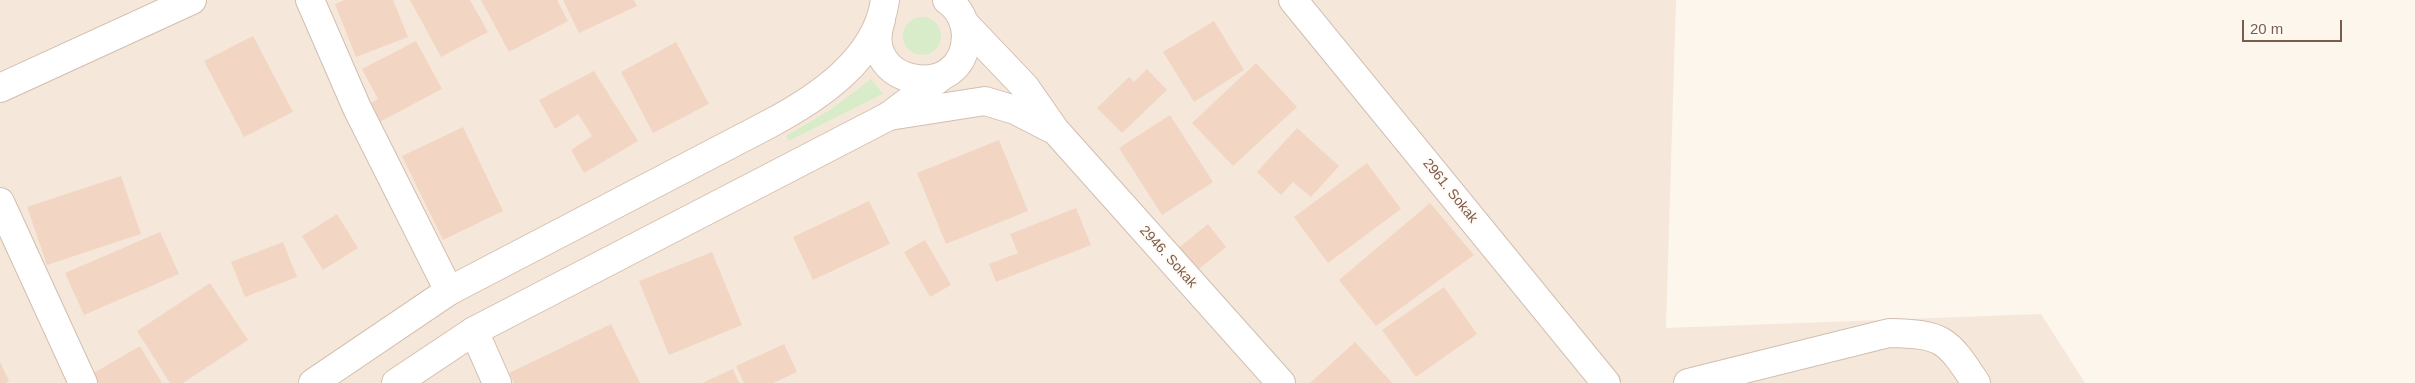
<!DOCTYPE html>
<style>
body{margin:0}
#map{position:relative;width:2415px;height:383px;overflow:hidden;background:#fdf6ec;font-family:Helvetica,sans-serif}
canvas{display:block}
.scale{position:absolute;left:2242px;top:20px;width:100px;height:22px;box-sizing:border-box;border:2px solid #7a5c4d;border-top:0;padding-left:6px;font-size:15px;line-height:18px;white-space:nowrap;color:#7a5c4d;-webkit-text-stroke:4px #fffaf3;paint-order:stroke}
</style>
<div id="map">
<canvas width="2415" height="383"></canvas>
<div class="scale">20 m</div>
</div>
<script>
const ctx = document.querySelector('canvas').getContext('2d');
ctx.lineJoin = 'round';
function fill(path, color) { ctx.fillStyle = color; ctx.fill(path, 'evenodd'); }
function strokePath(path, color, width, dash) { ctx.strokeStyle = color; ctx.lineWidth = width; ctx.lineCap = dash ? 'butt' : 'round'; ctx.setLineDash(dash || []); ctx.stroke(path); }
function drawText(font, color, halo, rows, align = 'center') {
  ctx.font = font + ' Helvetica,sans-serif'; ctx.lineWidth = 4; ctx.setLineDash([]); ctx.textBaseline = 'middle'; ctx.strokeStyle = halo; ctx.fillStyle = color; for (const [text, x, y, turn = 0] of rows) {
    ctx.save(); ctx.translate(x, y); ctx.rotate((+turn || 0) * Math.PI / 180); ctx.textAlign = isNaN(turn) ? turn : align; if (halo) ctx.strokeText(text, 0, 0); ctx.fillText(text, 0, 0); ctx.restore();
  }
}
fill(new Path2D(`
 M0 0H1676L1666 328 2041 314 2085 383H0Z`), '#f5e8da');
fill(new Path2D(`
 M903 36a19 19 0 1 1 38 0a19 19 0 1 1-38 0Z
 M871 79 883 94 789 141 786 136 830 110Z`), '#d8ecc9');
fill(new Path2D(`
 M345 0H393L408 37 356 57 335 4Z
 M410 0H470L488 32 441 57Z
 M481 0H557L568 21 509 52Z
 M563 0H634L637 6 579 33Z
 M1214 21 1244 70 1194 102 1163 52Z
 M253 36 293 112 244 137 204 61Z
 M416 41 442 89 372 126 362 108 378 99 362 69Z
 M676 42 709 104 653 133 621 72Z
 M1256 63 1297 107 1233 166 1192 123Z
 M1147 69 1167 90 1122 133 1097 108 1129 77 1134 82Z
 M594 71 638 141 584 173 571 150 592 136 578 114 555 129 539 100Z
 M1170 115 1213 182 1162 215 1119 148Z
 M463 127 503 211 443 240 402 156Z
 M1297 128 1339 166 1311 197 1293 182 1281 195 1257 172Z
 M999 140 1028 211 946 244 917 173Z
 M1367 163 1401 209 1328 263 1294 217Z
 M121 176 141 234 47 265 27 207Z
 M869 201 890 244 813 280 793 237Z
 M1430 203 1474 255 1376 326 1339 280Z
 M1076 208 1091 245 996 282 989 264 1018 253 1010 234Z
 M337 214 358 248 323 270 302 236Z
 M1208 224 1226 247 1194 273 1176 250Z
 M160 232 179 274 84 315 65 273Z
 M925 240 951 285 930 297 904 252Z
 M283 242 297 277 245 297 231 262Z
 M712 252 742 325 669 355 639 281Z
 M210 283 248 340 183 383H170L137 331Z
 M1444 287 1477 334 1416 377 1382 330Z
 M611 324 640 383H514L509 373Z
 M1355 342 1392 383H1310Z
 M784 344 797 372 773 383H744L736 366Z
 M140 346 162 383H97L92 374Z
 M0 362 9 381 5 383H0Z
 M733 369 739 383H702Z`), '#f3d5c3');
const minor = new Path2D(`
 M310 0 357 108 449 291
 M1293 0 1606 383
 M964 23 1025 87 1055 130 1281 383
 M0 88 192 0
 M889 116 985 101 1015 110 1052 129
 M0 202 83 383
 M474 331 497 383
 M1688 383 1889 333C1943 334 1947 339 1976 383`);
const secondary = new Path2D(`
 M881 20C857 86 965 105 966 36 966 22 959 8 947 0
 M313 383 449 291 769 124C818 98 877 59 885 0
 M396 383 474 331 889 116 942 76`);
strokePath(minor, '#d1beb0', 30);
strokePath(secondary, '#d6c0b0', 30);
strokePath(minor, '#fff', 28);
strokePath(secondary, '#fff', 28);
drawText('14px', '#7a5c4d', '#fffaf3', [
 ["2961. Sokak",1450,191,51],
 ["2946. Sokak",1168,257,48]
]);
</script>
